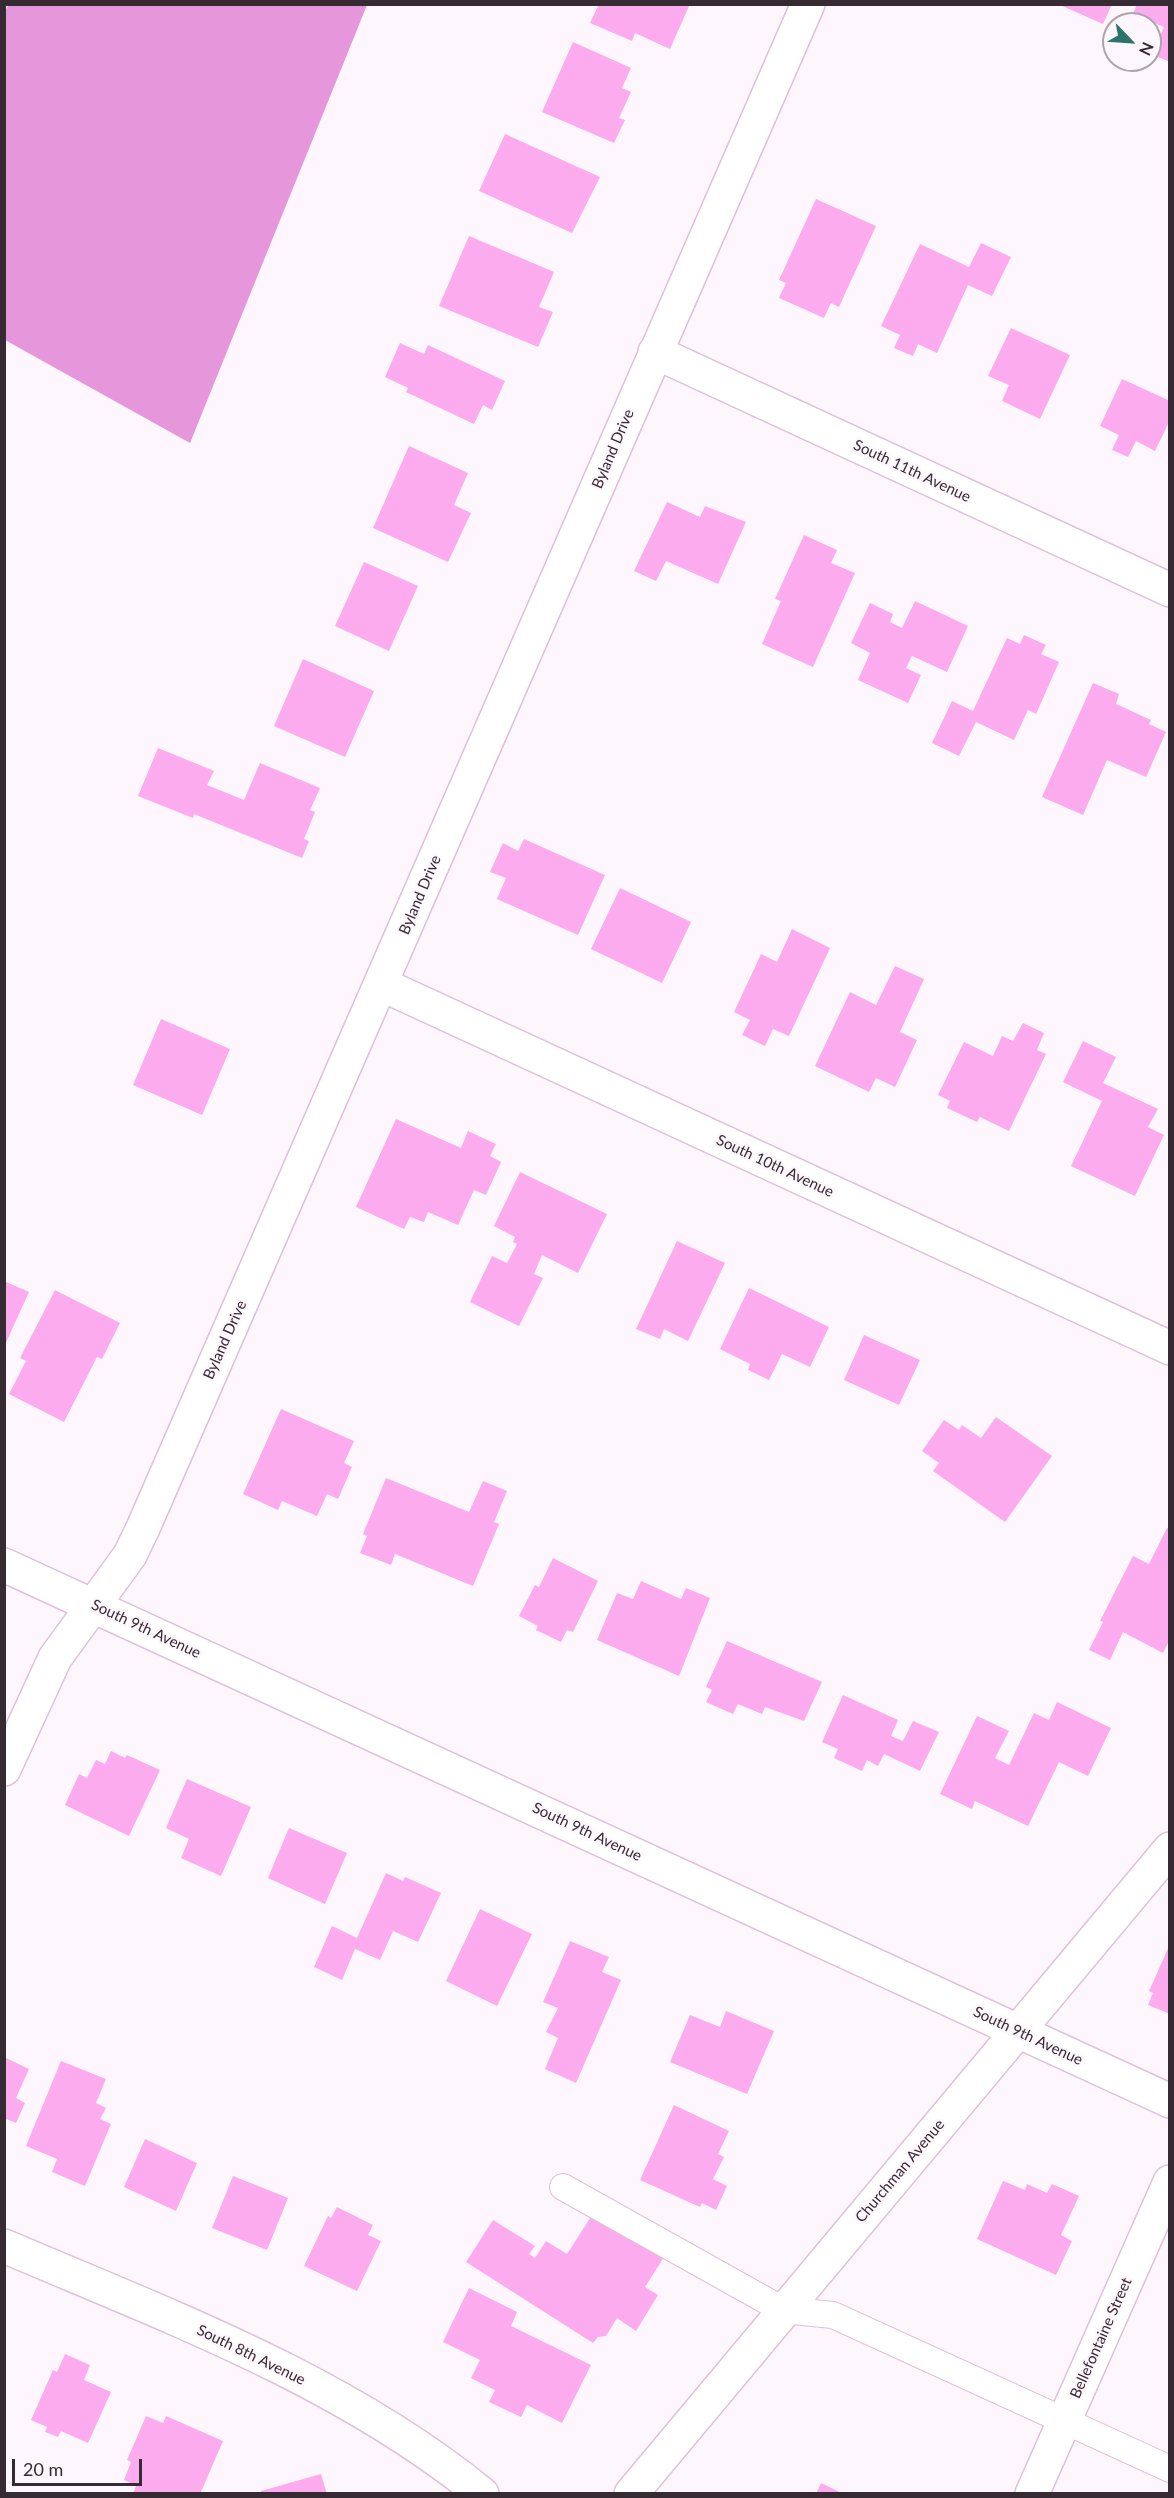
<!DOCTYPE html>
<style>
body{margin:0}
#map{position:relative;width:1174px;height:2498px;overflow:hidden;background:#fdf6fc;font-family:Lato,sans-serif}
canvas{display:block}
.frame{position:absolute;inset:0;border:6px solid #362a33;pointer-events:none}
.north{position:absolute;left:1102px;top:12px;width:60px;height:60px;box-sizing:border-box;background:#fdf6fc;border:2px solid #ada4ac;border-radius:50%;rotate:115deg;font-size:16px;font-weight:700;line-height:24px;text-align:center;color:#362a33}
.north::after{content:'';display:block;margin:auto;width:21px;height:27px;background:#2b736b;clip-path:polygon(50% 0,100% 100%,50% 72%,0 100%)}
.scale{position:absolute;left:12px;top:2459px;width:130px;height:27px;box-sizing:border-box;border:3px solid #362a33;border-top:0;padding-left:8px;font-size:18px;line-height:21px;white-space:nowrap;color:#362a33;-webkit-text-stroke:4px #fdf6fc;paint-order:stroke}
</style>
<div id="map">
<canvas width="1174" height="2498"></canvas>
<div class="frame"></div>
<div class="north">N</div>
<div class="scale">20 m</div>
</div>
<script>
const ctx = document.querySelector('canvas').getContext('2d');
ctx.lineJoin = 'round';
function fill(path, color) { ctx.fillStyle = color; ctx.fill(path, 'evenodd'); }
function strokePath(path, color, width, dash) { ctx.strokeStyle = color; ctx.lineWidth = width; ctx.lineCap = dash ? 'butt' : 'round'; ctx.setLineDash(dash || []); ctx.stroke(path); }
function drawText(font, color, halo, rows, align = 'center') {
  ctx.font = font + ' Lato,sans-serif'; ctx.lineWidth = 5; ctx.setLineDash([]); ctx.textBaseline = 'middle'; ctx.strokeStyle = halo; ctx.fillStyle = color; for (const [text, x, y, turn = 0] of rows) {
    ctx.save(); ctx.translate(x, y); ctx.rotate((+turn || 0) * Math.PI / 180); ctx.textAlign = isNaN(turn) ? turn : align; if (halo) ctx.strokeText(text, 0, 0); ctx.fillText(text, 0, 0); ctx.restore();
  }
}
fill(new Path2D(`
 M8 5H367L190 443 5 340 4 14Z`), '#e696da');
fill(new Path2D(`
 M599 4H690L670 49 635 33 632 41 590 23Z
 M1058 4H1112L1103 24Z
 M1137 4H1170V62L1151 54 1164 27 1133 14Z
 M573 42 631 68 622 88 631 92 619 118 625 120 614 143 542 112Z
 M505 134 600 177 572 233 479 191Z
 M816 199 876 226 839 307 831 303 824 318 779 298 786 283 779 280Z
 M469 236 554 272 539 307 553 312 538 347 439 306Z
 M981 243 1011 257 992 296 968 285 937 353 918 344 913 356 894 348 900 335 881 326 920 244 969 267Z
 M1011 328 1070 355 1040 419 1002 401 1009 385 988 376Z
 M400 343 424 354 428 345 505 381 492 410 483 405 474 424 406 392 408 388 385 377Z
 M1122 379 1170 401V420L1155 451 1136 441 1128 457 1112 450 1119 435 1100 426Z
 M409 446 468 473 454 505 471 513 448 562 373 528Z
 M667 502 700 517 705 506 746 522 718 584 666 561 656 581 634 571Z
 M804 535 837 550 831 563 855 573 813 667 762 644 781 601 775 599Z
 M364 562 418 586 389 651 335 626Z
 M915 601 968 626 947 672 912 656 906 668 921 675 908 703 858 680 870 653 851 643 870 603 893 614 890 622 902 628Z
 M1024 635 1046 645 1041 654 1059 662 1036 714 1028 710 1014 740 976 722 959 756 932 743 952 701 973 711 1007 638 1020 644Z
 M303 659 374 691 345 757 274 726Z
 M1093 683 1119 694 1116 704 1151 720 1149 724 1166 732 1146 777 1107 760 1083 815 1042 797Z
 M158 748 214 771 207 785 244 800 260 763 320 788 310 810 315 812 304 839 309 841 302 858 194 814 193 818 138 796Z
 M524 839 605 875 578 935 497 899 506 878 490 872 503 843 518 851Z
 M620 888 691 922 662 983 591 949Z
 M792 929 830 948 789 1036 773 1029 765 1046 742 1035 750 1020 734 1012 761 954 777 962Z
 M895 966 924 979 900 1032 917 1040 895 1087 876 1078 869 1092 815 1066 850 992 876 1005Z
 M161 1019 230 1049 202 1115 133 1085Z
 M1023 1023 1044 1033 1037 1050 1046 1054 1009 1131 980 1117 977 1122 947 1108 950 1101 938 1095 964 1042 993 1056 1002 1036 1013 1041Z
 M1083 1041 1116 1057 1103 1083 1158 1109 1148 1127 1164 1135 1135 1196 1071 1166 1102 1101 1063 1082Z
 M396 1119 461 1148 468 1131 496 1144 490 1156 501 1162 486 1195 474 1190 458 1225 428 1212 424 1222 410 1217 404 1229 356 1207Z
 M520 1172 607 1214 578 1273 542 1255 534 1274 543 1278 519 1326 470 1302 492 1256 507 1263 517 1244 513 1242 515 1237 494 1226Z
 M677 1241 725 1263 688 1341 664 1329 660 1339 636 1329Z
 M4 1281 29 1292 4 1347Z
 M749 1288 829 1327 810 1367 782 1354 769 1380 748 1370 750 1364 720 1349Z
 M55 1290 120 1323 102 1359 97 1357 64 1422 9 1394 26 1361 20 1358Z
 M864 1335 920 1360 899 1405 844 1380Z
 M281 1409 354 1441 344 1463 352 1467 338 1499 327 1494 317 1516 282 1501 278 1510 243 1494Z
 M996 1417 1052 1456 1005 1522 933 1471 939 1463 922 1451 944 1420 959 1430 962 1425 981 1438Z
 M386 1478 469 1512 483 1481 507 1491 494 1522 499 1524 473 1586 395 1554 391 1565 360 1553 367 1536 363 1534Z
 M1167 1528 1170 1529V1639L1163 1653 1123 1632 1110 1660 1089 1650 1103 1622 1100 1621 1133 1556 1149 1564Z
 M553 1558 598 1581 573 1632 567 1630 561 1642 536 1630 538 1626 519 1616 535 1585 539 1587Z
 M641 1581 681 1599 686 1588 710 1598 679 1676 597 1640 617 1593 633 1599Z
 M727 1641 822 1682 804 1721 765 1707 762 1714 738 1704 733 1714 706 1702 712 1690 706 1687Z
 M843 1695 898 1720 891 1736 903 1741 913 1721 939 1732 920 1771 884 1754 878 1766 867 1760 862 1771 834 1758 838 1749 822 1742Z
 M1057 1702 1111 1728 1088 1776 1059 1762 1028 1826 975 1801 972 1809 940 1794 977 1716 1009 1731 995 1758 1009 1765 1034 1713 1049 1720Z
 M111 1751 125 1758 127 1755 160 1770 129 1836 65 1805 79 1774 87 1778 96 1760 105 1764Z
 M187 1779 251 1807 221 1876 181 1858 189 1839 166 1828Z
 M289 1828 347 1853 325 1904 268 1878Z
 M386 1873 403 1881 405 1877 441 1893 418 1942 393 1931 380 1960 355 1949 342 1980 314 1967 332 1926 357 1938Z
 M480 1909 532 1934 497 2006 446 1981Z
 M570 1941 609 1957 602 1972 621 1980 576 2083 545 2069 558 2038 546 2032 558 2008 543 2002Z
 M1170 1944V2014L1148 2005 1153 1993 1149 1991Z
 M726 2011 774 2031 747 2094 670 2062 690 2015 720 2027Z
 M4 2057 29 2069 16 2098 25 2103 16 2123 4 2118Z
 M61 2061 106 2079 96 2103 106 2108 100 2119 111 2124 85 2186 52 2172 57 2159 26 2146Z
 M674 2105 729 2131 718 2154 724 2157 713 2179 727 2186 716 2210 702 2203 700 2207 640 2180Z
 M145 2139 197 2163 176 2211 124 2187Z
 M233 2176 288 2198 267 2250 212 2228Z
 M1003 2181 1025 2190 1027 2184 1047 2193 1052 2184 1079 2196 1061 2235 1072 2241 1056 2275 977 2239Z
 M337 2207 373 2225 368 2235 381 2241 357 2291 304 2266 328 2216 331 2218Z
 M596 2209 666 2254 645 2287 658 2295 636 2331 617 2318 606 2336 598 2337 593 2343 466 2262 493 2220 535 2246 529 2254 535 2258 546 2241 567 2254Z
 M469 2288 517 2312 511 2326 591 2365 562 2423 527 2405 521 2417 489 2402 495 2390 471 2378 480 2360 443 2342Z
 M65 2354 90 2365 84 2380 111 2392 88 2443 61 2431 58 2437 45 2432 47 2427 31 2420 53 2370 57 2372Z
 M146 2416 163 2423 166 2416 223 2441 200 2494H133L136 2486 124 2480 131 2462 127 2460Z
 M321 2474 327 2494H261V2491Z
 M821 2483 844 2494H816Z`), '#fcabef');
const service = new Path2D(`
 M563 2187 783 2310 833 2315 1170 2469`);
const minor = new Path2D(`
 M655 352 1170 590
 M381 984 1170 1348
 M4 1769 55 1658 130 1555 143 1528 808 4
 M4 2246C168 2316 342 2380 482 2494
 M1032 2494 1170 2182`);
const tertiary = new Path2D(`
 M4 1565 1170 2101
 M631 2494 1170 1849`);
strokePath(service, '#dfc0d9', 28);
strokePath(minor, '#dfc0d9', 36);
strokePath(tertiary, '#dfc0d9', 36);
strokePath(service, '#fff', 26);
strokePath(minor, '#fff', 33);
strokePath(tertiary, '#fff', 33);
drawText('15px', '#362a33', '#fdf6fc', [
 ["Byland Drive",613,449,-67],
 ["South 11th Avenue",912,471,25],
 ["Byland Drive",420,895,-67],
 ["South 10th Avenue",775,1166,25],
 ["Byland Drive",225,1340,-66],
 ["South 9th Avenue",146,1629,25],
 ["South 9th Avenue",587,1832,25],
 ["South 9th Avenue",1028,2036,25],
 ["Churchman Avenue",900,2171,-50],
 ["Bellefontaine Street",1101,2338,-66],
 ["South 8th Avenue",251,2355,26]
]);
</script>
